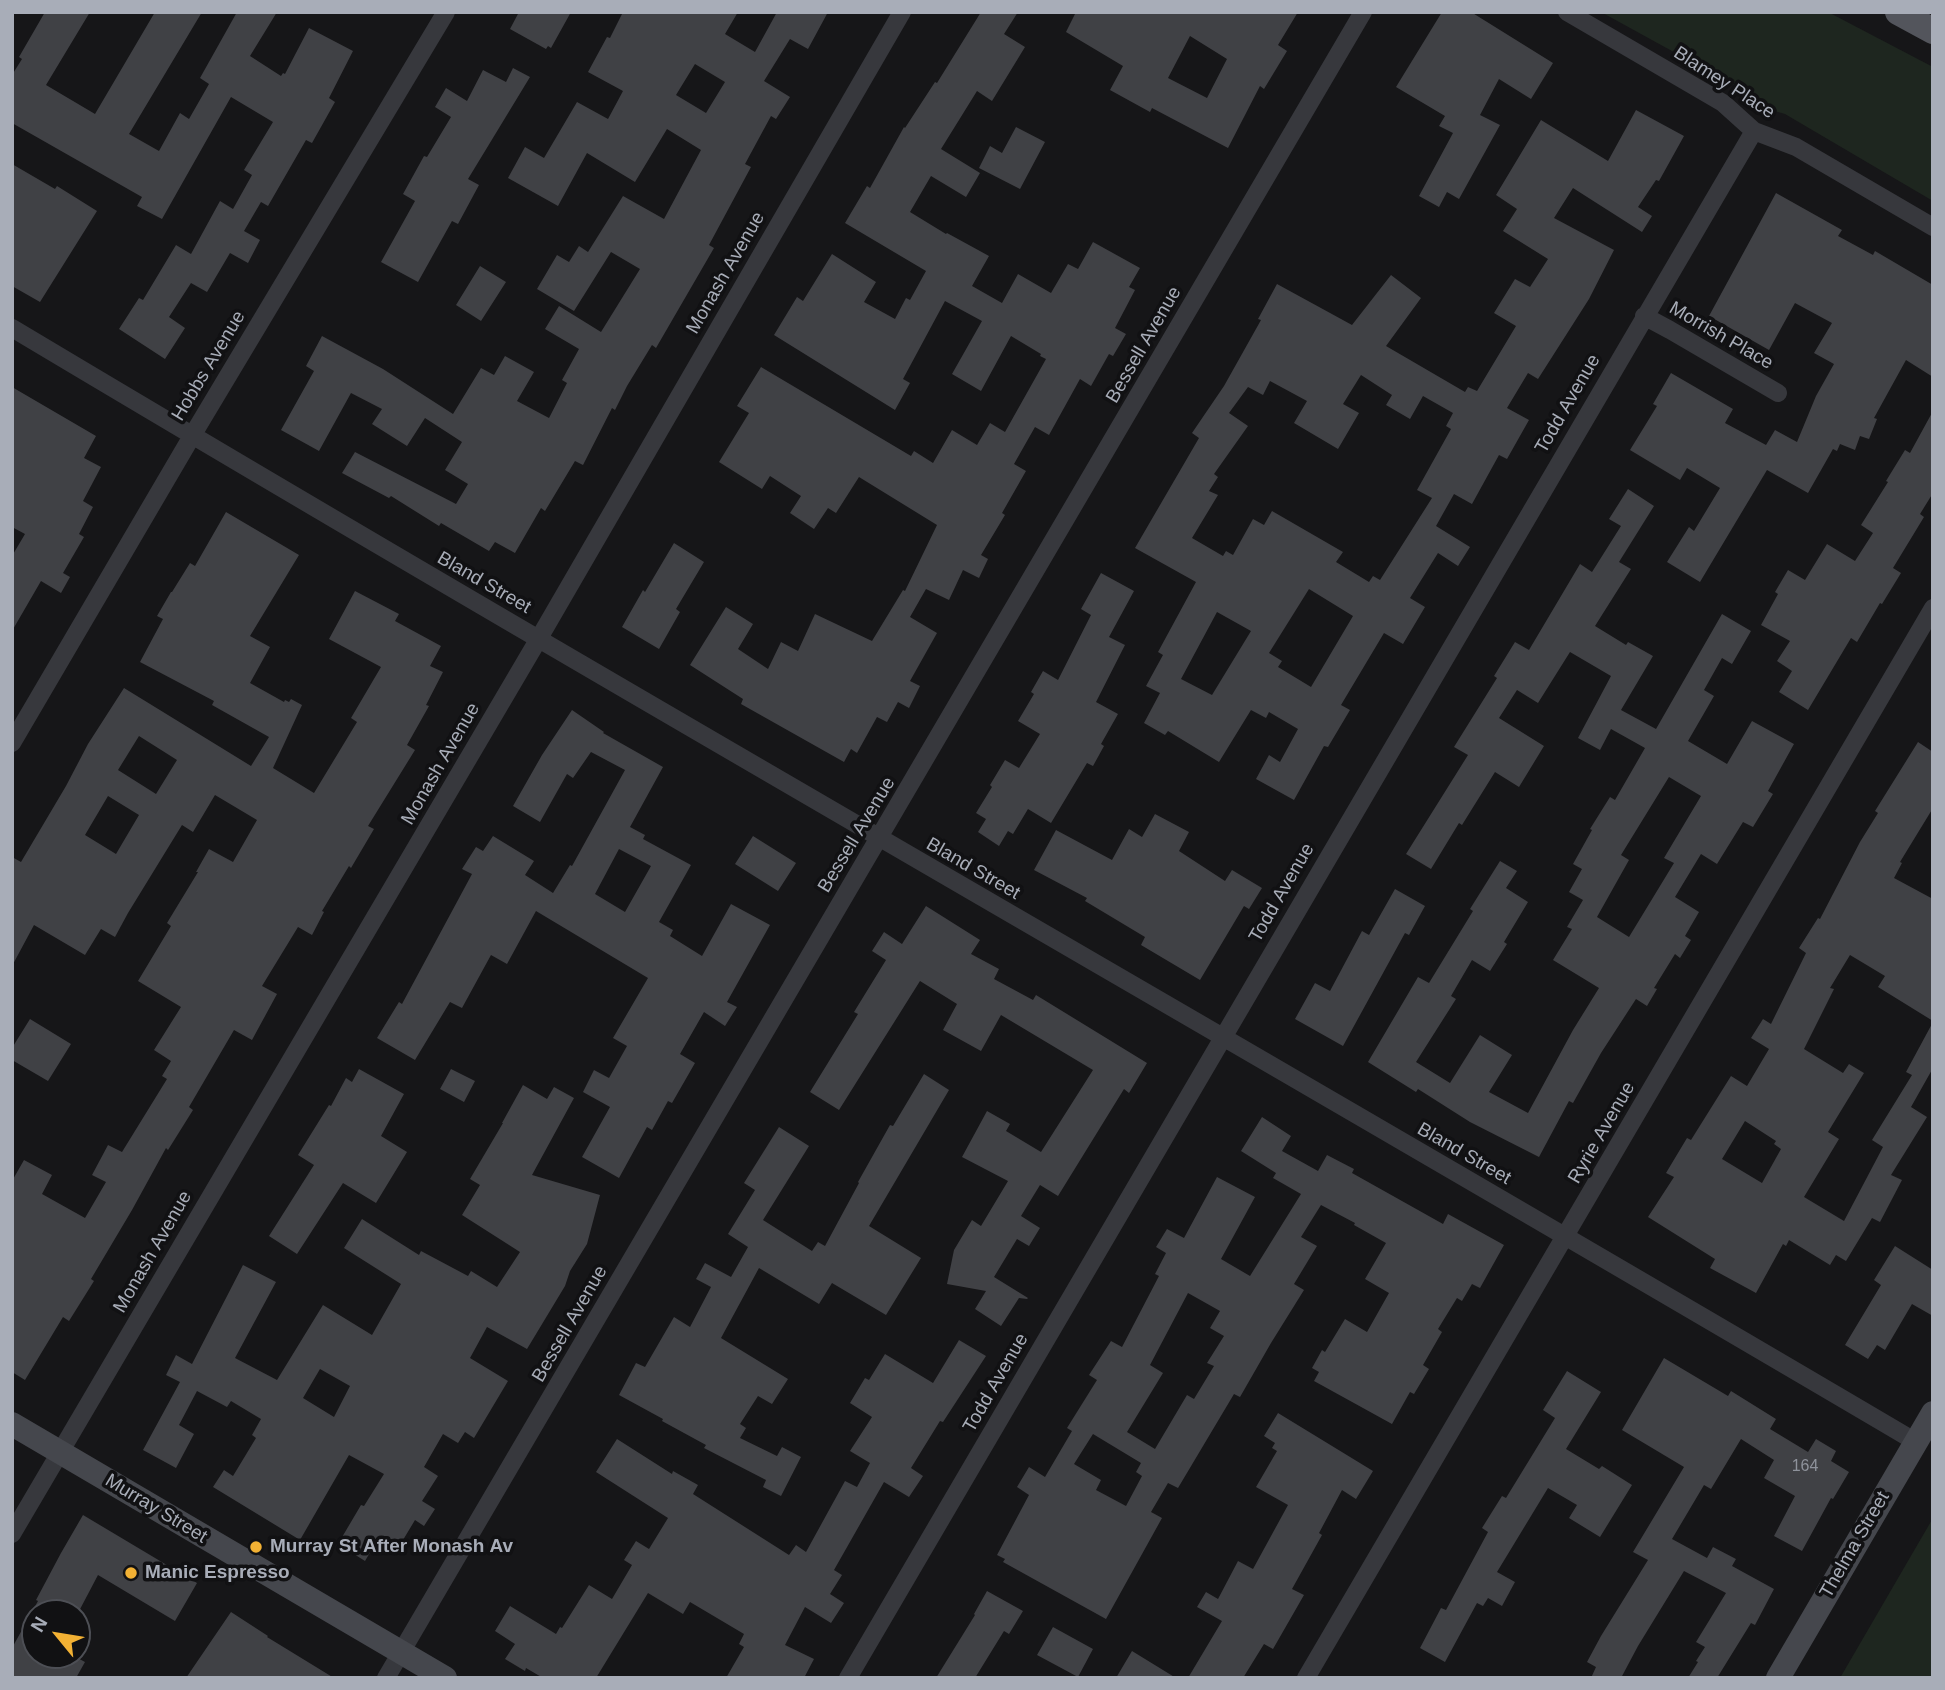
<!DOCTYPE html>
<style>
body{margin:0}
#map{position:relative;width:1945px;height:1690px;overflow:hidden;background:#161618;font-family:Arial,sans-serif}
canvas{display:block}
.frame{position:absolute;inset:0;border:14px solid #a8adb8;pointer-events:none}
.north{position:absolute;left:21px;top:1599px;width:70px;height:70px;box-sizing:border-box;background:#111113;border:2px solid #4d4f55;border-radius:50%;rotate:300deg;font-size:19px;font-weight:700;line-height:28px;text-align:center;color:#a8adb8}
.north::after{content:'';display:block;margin:auto;width:24px;height:32px;background:#f2b134;clip-path:polygon(50% 0,100% 100%,50% 72%,0 100%)}
</style>
<div id="map">
<canvas width="1945" height="1690"></canvas>
<div class="frame"></div>
<div class="north">N</div>
</div>
<script>
const ctx = document.querySelector('canvas').getContext('2d');
ctx.lineJoin = 'round';
function fill(path, color) { ctx.fillStyle = color; ctx.fill(path, 'evenodd'); }
function strokePath(path, color, width, dash) { ctx.strokeStyle = color; ctx.lineWidth = width; ctx.lineCap = dash ? 'butt' : 'round'; ctx.setLineDash(dash || []); ctx.stroke(path); }
function drawText(font, color, halo, rows, align = 'center') {
  ctx.font = font + ' Arial,sans-serif'; ctx.lineWidth = 7; ctx.setLineDash([]); ctx.textBaseline = 'middle'; ctx.strokeStyle = halo; ctx.fillStyle = color; for (const [text, x, y, turn = 0] of rows) {
    ctx.save(); ctx.translate(x, y); ctx.rotate((+turn || 0) * Math.PI / 180); ctx.textAlign = isNaN(turn) ? turn : align; if (halo) ctx.strokeText(text, 0, 0); ctx.fillText(text, 0, 0); ctx.restore();
  }
}
fill(new Path2D(`
 M1601 12H1828L1933 67V201L1785 114 1757 106 1732 84Z
 M1933 1518V1678H1840Z`), '#1e261f');
fill(new Path2D(`
 M45 12H90L46 85 95 114 155 12H202L129 134 159 151 180 113 189 119 209 84 200 78 237 12H277L250 56 281 76 283 73 285 74 309 28 353 51 329 98 335 102 312 143 306 140 268 206 261 202 244 231 260 240 248 263 230 253 207 292 191 283 169 317 185 328 165 359 119 329 139 298 143 300 176 245 191 254 220 201 233 209 252 175 244 170 273 122 231 97 162 219 137 206 142 197 12 123V75L22 59 19 57Z
 M519 12H571L551 48 548 46 546 49 510 29Z
 M623 12H738L725 34 755 52 777 12H828L808 49 790 39 764 81 790 97 776 119 771 116 745 164 751 167 709 245 714 248 656 348 652 345 627 386 615 410 612 408 583 465 575 461 545 511 541 508 515 553 495 542 489 551 441 523 439 526 391 496 389 498 342 473 355 452 456 504 468 484 445 470 462 442 425 418 407 446 372 424 382 409 351 393 319 451 281 430 314 371 306 366 322 336 383 369 453 414 481 368 494 375 505 356 534 372 517 401 549 418 567 383 562 380 579 349 545 329 559 306 601 332 640 269 611 252 574 311 537 289 557 255 569 262 579 246 588 252 623 196 664 219 701 150 667 129 635 182 587 153 558 206 508 178 525 147 544 158 577 102 608 119 623 91 588 72 607 37 610 38ZM695 64 725 82 706 113 676 95Z
 M981 12H1018L1004 34 1025 47 992 101 977 91 941 149 980 173 966 197 931 176 910 212 946 234 947 233 989 256 972 286 1002 303 1018 274 1051 293 1068 264 1078 269 1093 242 1140 268 1129 287 1135 290 1115 328 1126 334 1113 356 1109 354 1091 386 1080 379 1049 435 1035 427 1014 464 1026 471 1002 513 1005 515 981 555 988 559 979 578 963 570 949 600 926 589 910 617 937 633 910 681 920 686 909 708 898 702 887 722 877 717 857 753 851 749 844 762 741 704 743 699 690 665 726 607 753 624 738 649 768 669 781 642 798 651 815 614 872 641 903 590 905 591 937 525 859 477 836 513 828 508 814 529 790 513 801 496 770 476 762 489 719 462 749 413 737 406 761 367 911 456 914 451 933 463 952 430 977 445 990 423 1005 432 1046 359 1040 356 1041 354 1011 336 981 391 952 374 982 321 945 301 903 379 910 383 895 410 774 335 797 297 803 301 832 254 876 282 864 302 895 319 906 298 910 300 926 271 845 223 867 186 870 188 904 127 905 128 935 82 937 83Z
 M1076 12H1298L1278 45 1287 51 1264 89 1260 86 1228 148 1152 108 1150 112 1110 90 1123 66 1066 32ZM1190 36 1227 59 1207 98 1168 78Z
 M1442 12H1471L1553 63 1531 99 1499 79 1480 115 1500 125 1459 199 1447 192 1439 207 1419 196 1453 133 1439 126 1445 116 1396 87Z
 M513 68 530 77 468 179 479 185 458 224 452 221 418 282 381 262 415 201 403 194 424 156 427 157 451 117 435 107 446 88 467 101 483 70 506 82Z
 M1636 110 1684 136 1659 181 1656 180 1638 207 1652 216 1642 232 1573 188 1554 218 1614 250 1589 299 1538 379 1528 373 1507 408 1529 420 1507 459 1499 455 1472 504 1454 494 1436 526 1470 547 1458 566 1438 553 1410 598 1425 607 1403 644 1384 633 1341 705 1350 710 1328 747 1324 746 1294 800 1256 779 1269 755 1280 762 1298 729 1269 712 1266 718 1251 710 1219 762 1168 731 1165 735 1144 723 1160 693 1146 686 1163 655 1158 652 1196 582 1135 548 1199 438 1192 433 1224 386 1261 320 1258 319 1277 284 1352 325 1391 275 1421 298 1386 346 1465 392 1468 387 1477 391 1516 326 1494 313 1515 279 1530 287 1548 259 1503 231 1517 209 1496 195 1541 120 1608 161ZM1361 375 1392 395 1386 405 1410 419 1423 396 1453 413 1446 426 1451 429 1417 490 1432 498 1380 580 1373 576 1369 582 1336 562 1343 552 1272 511 1264 525 1253 519 1233 555 1226 551 1223 556 1192 538 1218 495 1209 491 1218 477 1214 474 1248 426 1229 413 1248 387 1263 395 1270 381 1307 401 1294 423 1338 449 1359 413 1343 404ZM1309 589 1353 616 1311 687 1278 667 1282 661 1269 653ZM1217 612 1251 631 1212 695 1181 679Z
 M1016 127 1045 142 1020 189 979 168 990 146 1002 153Z
 M12 164 55 189 57 186 97 211 40 302 12 286Z
 M1776 193 1842 230 1838 236 1873 255 1875 251 1933 285V377L1906 360 1874 418 1877 419 1869 439 1860 436 1855 450 1840 444 1837 451 1833 449 1808 493 1767 470 1700 582 1667 562 1689 527 1694 531 1720 488 1687 468 1680 480 1630 450 1657 406 1653 404 1671 373 1733 409 1725 423 1766 445 1775 430 1797 442 1816 396 1834 364 1814 353 1832 323 1795 303 1769 350 1709 316Z
 M480 266 506 282 481 321 456 305Z
 M12 387 96 436 84 458 101 467 83 501 93 507 79 534 84 537 63 573 70 577 61 593 41 581 12 631V556L25 534 12 527Z
 M1933 411V493L1920 514 1924 517 1893 568 1901 573 1882 604 1880 603 1857 642 1851 638 1808 710 1779 692 1792 671 1777 661 1790 641 1761 625 1778 594 1775 592 1788 570 1805 580 1827 544 1855 561 1873 533 1861 525 1888 482 1886 481 1905 450 1910 453Z
 M1628 489 1654 506 1619 562 1631 569 1595 626 1626 645 1628 642 1653 656 1621 710 1656 729 1722 614 1751 631 1732 664 1722 658 1704 690 1714 696 1688 741 1727 764 1752 721 1794 744 1768 791 1773 794 1753 827 1743 822 1717 864 1701 854 1675 897 1699 912 1685 936 1691 940 1680 958 1675 954 1654 988 1657 989 1647 1006 1636 999 1601 1053 1573 1103 1569 1101 1539 1157 1470 1122 1418 1089 1416 1092 1368 1062 1418 977 1429 983 1473 911 1470 909 1500 861 1517 871 1506 888 1528 902 1504 942 1507 944 1490 971 1472 960 1451 996 1456 999 1416 1062 1450 1083 1480 1035 1512 1055 1489 1092 1528 1113 1573 1030 1599 988 1553 960 1572 929 1567 927 1583 900 1569 892 1582 869 1573 864 1592 830 1590 829 1610 797 1615 800 1645 748 1611 729 1600 750 1578 738 1611 676 1570 652 1538 703 1517 690 1499 718 1544 746 1519 787 1495 772 1462 825 1459 823 1431 869 1406 854 1468 755 1454 747 1497 678 1494 676 1515 642 1529 650 1580 564 1592 572 1621 526 1609 519ZM1669 777 1701 796 1664 858 1674 863 1629 937 1597 917 1629 860 1621 855Z
 M226 512 299 555 250 636 270 647 250 683 284 702 285 700 289 702 291 699 302 705 273 768 314 793 357 722 351 718 381 667 329 639 355 591 399 614 395 621 441 646 430 666 443 672 426 705 429 706 407 745 415 750 368 826 374 829 351 868 349 866 322 911 324 912 312 935 298 927 262 986 277 994 252 1040 234 1030 189 1107 193 1110 168 1150 166 1148 132 1210 91 1279 94 1281 69 1321 63 1317 25 1380 12 1372V1181L24 1160 52 1175 42 1194 85 1218 106 1182 92 1175 108 1145 122 1152 167 1079 162 1076 171 1061 154 1050 181 1007 138 981 171 926 167 923 198 872H196L209 849 233 862 257 820 215 795 193 832 182 825 128 913 115 937 101 929 85 955 34 925 12 966V857L21 862 66 786 88 744 124 688 251 766 269 737 212 705 214 701 140 662 163 619 157 616 171 592H172L190 563 195 566ZM139 736 177 760 156 794 118 770ZM108 796 139 815 116 854 85 835Z
 M674 543 704 562 676 609 680 612 659 649 622 627 643 590 645 592Z
 M1101 573 1134 591 1109 637 1125 645 1096 702 1118 714 1101 744 1104 746 1093 766 1087 763 1051 823 1028 809 1013 834 1008 831 999 846 978 832 986 819 976 813 992 787 990 785 1005 760 1019 768 1040 734 1018 721 1034 694 1031 692 1043 671 1058 680 1091 615 1081 609Z
 M572 710 604 732 603 733 663 767 630 827 645 835 643 839 691 865 659 922 673 930 670 936 702 956 731 904 770 925 727 1002 737 1007 725 1026 704 1012 680 1054 695 1063 672 1103 668 1101 652 1130 647 1127 619 1178 582 1157 610 1107 583 1092 594 1070 609 1078 627 1046 613 1038 648 978 536 911 507 964 491 955 462 1008 450 1002 415 1060 377 1038 399 1002 402 1004 472 874 462 869 476 847 483 851 493 836 534 861 525 875 553 893 570 865 572 866 625 770 591 752 573 778 567 774 540 822 513 806 542 755ZM619 849 651 866 625 912 595 894Z
 M1918 742 1933 752V808L1900 862 1902 863 1894 878 1933 899V1021L1878 987 1885 976 1850 955 1830 988 1834 989 1804 1049 1843 1073 1849 1064 1864 1073 1828 1132 1839 1139 1804 1197 1844 1221 1883 1147 1872 1140 1912 1075 1906 1072 1933 1022V1068L1911 1107 1927 1117 1891 1175 1902 1180 1880 1222 1872 1218 1846 1261 1836 1255 1830 1265 1789 1240 1786 1246 1783 1244 1756 1293 1710 1268 1715 1259 1648 1217 1674 1177 1666 1173 1687 1138 1691 1140 1731 1076 1747 1086 1769 1049 1751 1038 1763 1019 1771 1024 1806 953 1799 948 1818 918 1820 919 1860 842 1878 813 1875 811ZM1745 1121 1776 1141 1774 1144 1781 1149 1762 1183 1722 1159Z
 M1155 814 1189 832 1179 851 1225 881 1232 870 1262 888 1249 909 1244 906 1200 980 1141 945 1145 937 1085 901 1087 898 1034 870 1056 830 1112 860 1129 829 1142 837Z
 M753 836 796 863 778 891 735 864Z
 M1395 889 1425 906 1409 935 1405 933 1343 1046 1295 1019 1315 983 1330 991 1362 931 1369 935Z
 M926 906 980 940 971 954 999 969 994 979 1033 1000 1036 995 1147 1063 1129 1093 1124 1089 1058 1196 1040 1185 1021 1216 1040 1228 1029 1246 1017 1239 994 1277 1028 1298 1027 1299 1019 1298 1001 1326 975 1309 986 1291 947 1284 954 1250 972 1220 981 1226 1008 1181 962 1157 987 1111 1010 1124 1006 1131 1041 1152 1093 1070 1001 1015 981 1051 943 1030 957 1004 920 981 839 1110 810 1092 858 1014 854 1012 886 960 872 951 884 932 902 944Z
 M30 1019 71 1044 48 1081 12 1060V1048Z
 M359 1069 404 1094 381 1136 407 1152 376 1203 343 1183 297 1254 269 1236 314 1165 298 1155 329 1105 331 1106 346 1078 352 1082Z
 M451 1069 475 1081 464 1102 440 1089Z
 M924 1074 949 1090 869 1226 921 1258 886 1315 832 1283 819 1304 759 1268 721 1338 788 1379 772 1404 758 1396 740 1424 746 1428 740 1438 777 1456 782 1447 801 1457 781 1496 763 1487 766 1480 704 1448 706 1445 662 1421 663 1419 619 1395 636 1363 645 1367 674 1317 690 1327 711 1287 696 1279 705 1263 731 1277 748 1247 728 1234 755 1190 744 1183 779 1127 809 1146 763 1220 812 1251 818 1242 825 1246 859 1183 858 1182 890 1125 893 1126Z
 M523 1085 547 1099 554 1087 574 1098 532 1175 600 1195 587 1244 570 1271 565 1286 527 1349 487 1327 470 1358 508 1381 474 1438 465 1432 458 1443 443 1434 424 1467 438 1476 422 1501 435 1509 424 1526 415 1520 397 1550 378 1539 365 1561 338 1544 361 1505 364 1506 384 1474 349 1455 300 1540 213 1487 224 1470 233 1476 256 1438 252 1435 261 1419 231 1401 227 1407 197 1391 179 1425 194 1434 176 1468 143 1450 180 1382 166 1375 176 1355 192 1364 243 1265 276 1282 235 1358 277 1380 323 1305 372 1335 401 1284 344 1248 362 1219 419 1255 421 1251 468 1276 471 1271 497 1287 520 1252 462 1215 480 1185 470 1179 503 1123H502ZM320 1369 350 1386 334 1417 303 1398Z
 M1262 1117 1291 1136 1282 1151 1318 1171 1327 1155 1354 1169 1352 1173 1443 1224 1448 1214 1504 1245 1480 1288 1472 1284 1462 1301 1457 1298 1438 1329 1442 1332 1423 1365 1429 1369 1414 1394 1410 1392 1392 1424 1314 1381 1319 1372 1312 1368 1322 1350 1325 1352 1345 1319 1367 1332 1389 1293 1365 1279 1386 1243 1354 1225 1355 1223 1321 1205 1301 1237 1317 1246 1294 1284 1304 1290 1271 1343 1240 1397 1234 1394 1178 1488 1168 1483 1151 1512 1162 1518 1106 1619 1003 1562 1005 1559 997 1555 1029 1495 1017 1487 1029 1467 1045 1477 1072 1431 1067 1428 1097 1380 1089 1375 1111 1341 1122 1347 1159 1276 1155 1274 1166 1253 1156 1247 1167 1229 1184 1238 1217 1177 1255 1197 1221 1259 1250 1276 1301 1194 1273 1178 1276 1173 1241 1151ZM1188 1293 1220 1311 1210 1328 1224 1336 1207 1363 1214 1366 1194 1399 1187 1395 1155 1449 1127 1432 1163 1373 1150 1365ZM1093 1434 1141 1463 1136 1472 1142 1476 1126 1506 1096 1490 1101 1480 1074 1464Z
 M1895 1246 1933 1270V1316L1912 1304 1885 1350 1877 1345 1868 1359 1845 1345 1881 1285 1874 1280Z
 M959 1340 986 1356 943 1422 940 1421 911 1468 923 1476 909 1497 884 1482 834 1570 842 1575 830 1594 844 1603 831 1623 805 1607 785 1645 814 1659 804 1678H726L744 1647 739 1644 744 1634 690 1602 683 1614 648 1593 596 1678H543L526 1668 525 1671 505 1659 515 1644 495 1631 510 1606 556 1634 560 1627 562 1628 589 1585 612 1599 632 1565 624 1560 636 1541 649 1549 668 1518 596 1472 617 1439 672 1474 673 1471 698 1485 693 1494 789 1555 796 1545 806 1552 845 1481 857 1487 870 1463 850 1451 872 1417 850 1403 865 1378 869 1380 885 1354 933 1383Z
 M1664 1358 1728 1396 1731 1391 1776 1419 1770 1429 1808 1452 1816 1439 1836 1451 1831 1461 1849 1472 1833 1499 1831 1498 1802 1551 1774 1536 1795 1496 1764 1478 1774 1460 1741 1439 1711 1489 1704 1485 1672 1539 1707 1558 1713 1547 1736 1559 1732 1566 1774 1589 1755 1625 1751 1623 1717 1678H1688L1698 1662 1696 1661 1705 1647 1696 1642 1726 1593 1684 1571 1638 1646 1621 1678H1591L1596 1667 1587 1662 1601 1636 1648 1560 1633 1552 1684 1467 1622 1430Z
 M1567 1371 1601 1392 1566 1449 1599 1469 1602 1466 1632 1485 1600 1537 1569 1518 1577 1505 1548 1488 1497 1572 1515 1582 1502 1606 1488 1598 1483 1606 1477 1603 1445 1662 1420 1648 1441 1608 1446 1610 1488 1532 1482 1528 1502 1496 1506 1498 1555 1418 1543 1410Z
 M1278 1413 1373 1471 1356 1499 1342 1490 1319 1533 1322 1535 1292 1589 1304 1595 1273 1649 1264 1644 1243 1678H1188L1222 1621 1197 1607 1206 1592 1218 1599 1238 1561 1253 1569 1288 1505 1256 1487 1277 1451 1272 1448 1275 1443 1264 1436Z
 M83 1515 197 1583 175 1621 98 1575 78 1613H35V1655H72L85 1662 76 1678H12V1648L38 1601 36 1600 61 1553Z
 M987 1591 1023 1611 1009 1634 1004 1631 975 1678H936L975 1615 974 1614Z
 M231 1612 268 1636 267 1637 334 1678H186Z
 M1053 1627 1093 1649 1078 1677 1037 1655Z
 M1132 1651 1176 1678H1116Z`), '#404145');
strokePath(new Path2D(`
 M1567 12 1723 103 1754 131 1796 147 1933 227
 M1644 316 1670 330 1778 393
 M12 328C643 705 1282 1068 1916 1442
 M12 743 192 436 446 12
 M12 1534 538 640 902 12
 M386 1678 1363 12
 M848 1678 1754 131
 M1306 1678 1933 608`), '#37383d', 18);
strokePath(new Path2D(`
 M12 1424 445 1678
 M1778 1678 1933 1413`), '#45474d', 24);
strokePath(new Path2D(`
 M1898 12 1933 31`), '#53555c', 26);
for (const [x, y, r, color] of [
 [256,1547,7,"#f2b134"],
 [131,1573,7,"#f2b134"]
]) { const dot = new Path2D(); dot.arc(x, y, r, 0, 2 * Math.PI); ctx.fillStyle = color; ctx.fill(dot); strokePath(dot, '#111113', 2.5); }
drawText('16px', '#8e929b', null, [
 ["164",1805,1467]
]);
drawText('19px', '#a8adb8', '#111113', [
 ["Blamey Place",1724,83,33],
 ["Monash Avenue",726,273,-60],
 ["Morrish Place",1721,336,30],
 ["Bessell Avenue",1144,345,-60],
 ["Hobbs Avenue",209,366,-59],
 ["Todd Avenue",1568,404,-60],
 ["Bland Street",484,583,30],
 ["Monash Avenue",441,764,-60],
 ["Bessell Avenue",857,835,-59],
 ["Bland Street",973,869,30],
 ["Todd Avenue",1282,893,-60],
 ["Ryrie Avenue",1602,1133,-60],
 ["Bland Street",1464,1154,30],
 ["Monash Avenue",153,1252,-60],
 ["Bessell Avenue",570,1324,-60],
 ["Todd Avenue",996,1383,-60],
 ["Murray Street",156,1509,31],
 ["Thelma Street",1855,1545,-60]
]);
drawText('bold 19px', '#a8adb8', '#111113', [
 ["Murray St After Monash Av",270,1547],
 ["Manic Espresso",145,1573]
], 'left');
</script>
